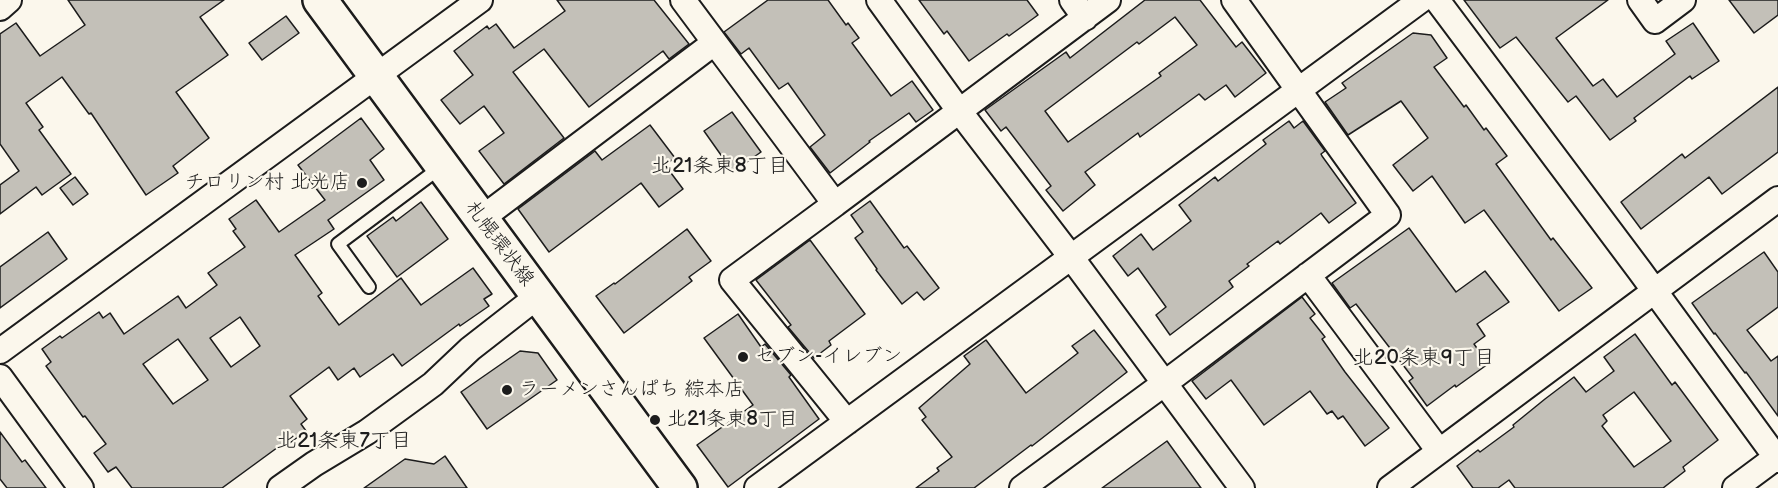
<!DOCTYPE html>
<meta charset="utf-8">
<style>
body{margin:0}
canvas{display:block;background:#fbf7ec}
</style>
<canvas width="1778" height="488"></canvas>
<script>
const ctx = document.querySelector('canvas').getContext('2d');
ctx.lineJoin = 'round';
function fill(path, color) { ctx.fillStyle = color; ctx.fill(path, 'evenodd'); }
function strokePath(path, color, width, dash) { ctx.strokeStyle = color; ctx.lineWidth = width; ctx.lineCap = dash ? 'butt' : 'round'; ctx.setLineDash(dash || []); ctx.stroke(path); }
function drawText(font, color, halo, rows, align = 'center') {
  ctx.font = font + ' "Balsamiq Sans","Klee One",sans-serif'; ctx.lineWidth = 4.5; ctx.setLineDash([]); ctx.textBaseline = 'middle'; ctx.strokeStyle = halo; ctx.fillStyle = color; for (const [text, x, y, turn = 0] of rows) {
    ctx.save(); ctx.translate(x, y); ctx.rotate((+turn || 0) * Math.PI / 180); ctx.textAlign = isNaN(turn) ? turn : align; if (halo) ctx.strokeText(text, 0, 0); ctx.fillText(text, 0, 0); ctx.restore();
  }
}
const building = new Path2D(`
 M68 0H224L200 17 228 55 176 92 209 138 173 166 178 173 146 195 91 113 89 114 62 77 26 103 43 127 39 130 71 174 42 195 36 187 0 214V185L19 171 0 144V34L16 23 40 56 85 25Z
 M557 0H654L689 44 669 59 663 51 589 107 544 49 513 72 564 138 504 184 479 151 504 133 484 106 460 124 441 100 473 75 454 51 487 26 489 29 496 24 514 48 565 11Z
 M768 0H828L846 25 848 23 859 38 852 43 891 96 912 81 933 110 916 122 909 113 869 141 870 142 830 173 810 147 825 135 788 83 779 89 749 48 741 54 724 32Z
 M919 0H1027L1038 15 1009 36 1007 34 969 61 947 31 944 34Z
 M1145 0H1200L1236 47 1242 42 1266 73 1235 97 1226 85 1205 100 1199 94 1140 137 1138 133 1085 172 1095 185 1063 211 1046 190 1051 186 1006 127 1001 131 985 110 1066 52 1070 58ZM1175 17 1197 45 1159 73 1161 76 1068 142 1045 111 1137 42 1139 44Z
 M1464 0H1608L1556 38 1593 86 1603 79 1617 97 1675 54 1666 41 1693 23 1719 61 1692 79 1690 76 1634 118 1636 121 1610 140 1576 96 1568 102 1516 37 1500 48Z
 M1729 0H1778V15L1754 33Z
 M286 16 299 33 262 60 249 43Z
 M1413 33 1431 35 1447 58 1434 67 1464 107 1466 105 1484 130 1486 128 1507 156 1496 164 1551 240 1553 238 1592 288 1559 311 1484 210 1465 223 1432 176 1413 191 1393 165 1428 138 1401 101 1348 135 1325 102 1346 88 1342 83Z
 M1778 87V152L1722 194 1709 177 1641 229 1621 202 1682 154 1685 158Z
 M732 112 761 152 733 172 704 131Z
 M361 118 384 149 370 160 384 180 328 220 334 229 295 255 322 293 318 296 339 325 401 278 421 305 473 268 492 294 484 299 489 306 460 326 459 324 402 366 393 354 360 377 354 368 338 380 329 367 290 396 307 419 301 424 306 431 287 445 285 442 222 488H132L116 467 108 472 94 453 106 444 85 416 83 417 46 366 51 362 42 349 60 336 62 338 99 312 103 318 110 313 124 334 178 296 186 308 217 285 208 273 245 247 233 231 236 229 229 219 256 200 279 232 325 200 298 165ZM240 317 260 346 231 367 210 338ZM178 339 208 380 173 404 143 364Z
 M1289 121 1294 128 1303 121 1325 151 1321 154 1322 156 1356 203 1329 223 1321 213 1280 244 1278 241 1247 264 1249 266 1229 281 1233 287 1170 335 1156 315 1166 307 1138 268 1128 276 1113 256 1141 234 1153 250 1191 221 1179 205 1215 177 1218 181 1266 144 1263 140Z
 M650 125 675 158 665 165 683 189 659 207 641 183 549 252 518 209 595 151 602 160Z
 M75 177 88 194 73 205 60 188Z
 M870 201 904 248 907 246 939 288 924 300 917 292 902 304 876 270 877 269 855 238 863 232 851 215Z
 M421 202 448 239 397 277 367 236 393 217 396 221Z
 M1409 228 1456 292 1485 271 1509 302 1477 324 1485 336 1474 344 1488 364 1456 387 1455 385 1427 406 1409 381 1413 378 1356 304 1350 308 1332 283Z
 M687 229 711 261 689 277 692 281 624 333 596 296 614 283 615 284Z
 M48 232 67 259 0 308V267Z
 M810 240 865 314 829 341 831 345 814 358 788 327 791 325 756 280Z
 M1764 252 1778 272V307L1747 330 1771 361 1778 356V416L1746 372 1745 373 1715 333 1714 334 1692 303Z
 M1302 297 1315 314 1310 318 1325 337 1322 339 1345 372 1389 428 1365 446 1343 416 1338 419 1332 411 1327 414 1310 391 1264 425 1231 380 1206 399 1192 381Z
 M738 314 761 347 765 344 791 375 789 377 819 419 728 487 697 445 753 405 704 338Z
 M1094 330 1127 372 1032 446 1031 445 974 488H916L939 471 937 468 952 457 922 420 926 417 919 408 970 364 964 356 986 340 1026 393 1078 353 1072 346Z
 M1635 334 1672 385 1675 382 1718 440 1683 467 1685 471 1663 488H1515L1509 480 1498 488H1473L1457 466 1478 450 1480 452 1514 427 1513 425 1545 399 1574 377 1586 392 1614 371 1604 357ZM1634 392 1671 441 1634 467 1602 426 1607 421 1603 415Z
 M520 351 538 353 557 380 487 429 461 392Z
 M0 432 22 462 25 460 46 488H7L0 479Z
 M1167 441 1201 488H1102Z
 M445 456 467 488H364L405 459 434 464Z`);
fill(building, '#c3c0b8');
strokePath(building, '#1c1c1c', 1.5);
const lane = new Path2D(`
 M369 287 338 244 441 167`);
const street = new Path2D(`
 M683 0 835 204 1108 0
 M879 0 960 112 1071 257 1242 488
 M1072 0 1085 18
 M1437 0 1640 271 1778 460
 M1640 0 1655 21 1683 0
 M0 8 9 0
 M835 204 732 280 847 422
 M481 219 714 43
 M1308 275 1439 451
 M0 351 480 0
 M0 377 81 488
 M280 488 314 464 367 432 433 384 470 349 538 296
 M757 488 1421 0
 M1022 488 1165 383 1388 215 1234 0
 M1390 488 1778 199
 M1735 488 1778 456`);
const primary = new Path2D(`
 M320 0 680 488`);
strokePath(lane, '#1c1c1c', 16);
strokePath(street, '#1c1c1c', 28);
strokePath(primary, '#1c1c1c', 38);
strokePath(lane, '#fbf7ec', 12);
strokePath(street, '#fbf7ec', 24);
strokePath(primary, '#fbf7ec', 33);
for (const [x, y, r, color] of [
 [362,183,6,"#1c1c1c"],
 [743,357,6,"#1c1c1c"],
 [507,390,6,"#1c1c1c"],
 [655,420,6,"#1c1c1c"]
]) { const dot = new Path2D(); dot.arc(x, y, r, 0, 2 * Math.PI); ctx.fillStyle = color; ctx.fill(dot); strokePath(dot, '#fbf7ec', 2); }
drawText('20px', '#1c1c1c', '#fbf7ec', [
 ["チロリン村 北光店",350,183,"right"],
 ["セブン-イレブン",755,357],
 ["ラーメンさんぱち 綜本店",519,390],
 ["北21条東8丁目",667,420]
], 'left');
drawText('20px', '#1c1c1c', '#fbf7ec', [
 ["札幌環状線",499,244,53]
]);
drawText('21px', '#1c1c1c', '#fbf7ec', [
 ["北21条東8丁目",720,167],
 ["北20条東9丁目",1424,359],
 ["北21条東7丁目",344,442]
]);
</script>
